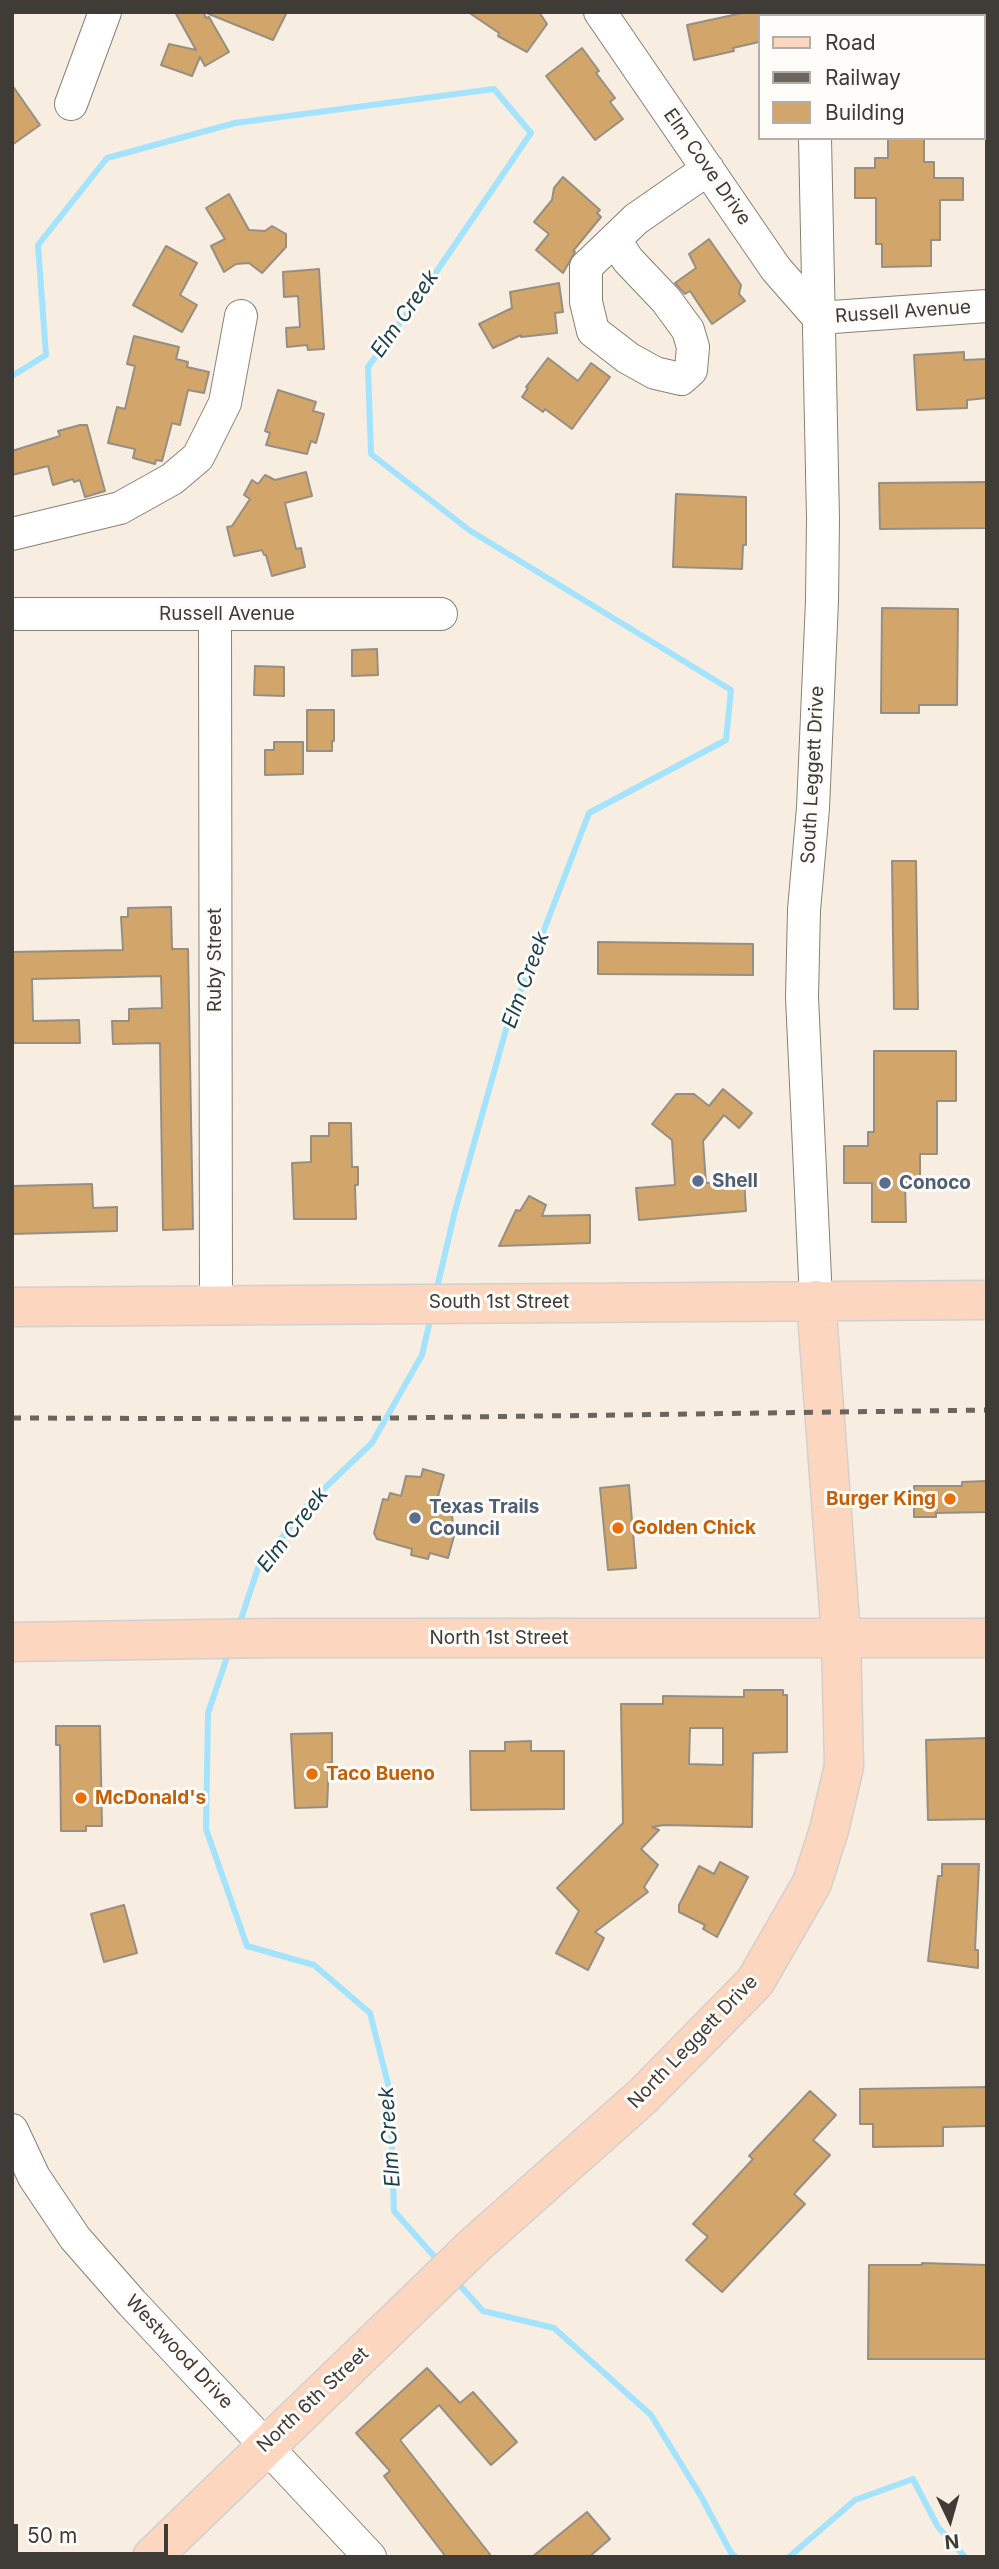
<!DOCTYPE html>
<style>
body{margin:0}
#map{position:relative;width:999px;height:2569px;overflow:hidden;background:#f8ede1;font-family:Inter,sans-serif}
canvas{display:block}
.frame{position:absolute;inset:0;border:14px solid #3f3b36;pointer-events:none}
.legend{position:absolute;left:758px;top:14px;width:228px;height:126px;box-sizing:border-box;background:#fefcf9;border:2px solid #b2afab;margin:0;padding:9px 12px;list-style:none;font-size:21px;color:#3f3b36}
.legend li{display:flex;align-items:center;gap:14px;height:35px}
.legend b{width:35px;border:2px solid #b2afab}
.north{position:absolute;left:915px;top:2485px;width:70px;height:70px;-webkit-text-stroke:5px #fefcf9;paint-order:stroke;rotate:175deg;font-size:19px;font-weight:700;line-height:28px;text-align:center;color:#3f3b36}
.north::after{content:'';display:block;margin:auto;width:24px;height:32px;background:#3f3b36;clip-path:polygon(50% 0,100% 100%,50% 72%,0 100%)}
.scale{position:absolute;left:14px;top:2524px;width:154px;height:32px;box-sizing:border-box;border:4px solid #3f3b36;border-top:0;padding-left:9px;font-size:21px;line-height:24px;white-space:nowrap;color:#3f3b36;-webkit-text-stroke:5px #fefcf9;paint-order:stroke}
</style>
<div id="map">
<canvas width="999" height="2569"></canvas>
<div class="frame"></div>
<ul class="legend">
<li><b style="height:9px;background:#fdd6c0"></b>Road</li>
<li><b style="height:9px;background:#6b655e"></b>Railway</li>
<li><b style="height:19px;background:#d2a66b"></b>Building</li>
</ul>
<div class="north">N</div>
<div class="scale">50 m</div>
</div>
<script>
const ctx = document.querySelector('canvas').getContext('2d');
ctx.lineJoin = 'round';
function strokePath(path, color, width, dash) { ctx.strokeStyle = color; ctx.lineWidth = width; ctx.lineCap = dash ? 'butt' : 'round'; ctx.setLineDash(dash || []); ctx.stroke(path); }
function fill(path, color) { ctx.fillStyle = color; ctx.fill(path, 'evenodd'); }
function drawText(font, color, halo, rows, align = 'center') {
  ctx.font = font + ' Inter,sans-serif'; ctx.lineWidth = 6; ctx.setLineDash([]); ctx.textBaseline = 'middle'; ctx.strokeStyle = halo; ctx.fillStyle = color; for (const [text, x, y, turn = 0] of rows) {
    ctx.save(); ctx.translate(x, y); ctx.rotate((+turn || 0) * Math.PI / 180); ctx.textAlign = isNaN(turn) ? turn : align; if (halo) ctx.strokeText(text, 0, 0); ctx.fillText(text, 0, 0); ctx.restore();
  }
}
strokePath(new Path2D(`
 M12 376 46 355 38 245 107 158 235 123 494 89 531 133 426 287 368 367 371 454 469 530 731 690 726 740 589 813 507 1026 455 1211 436 1292
 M239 1625 258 1568 309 1503 372 1443 422 1355 431 1316
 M229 1651 208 1713 206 1829 247 1946 314 1965 370 2013 390 2092 394 2211 440 2263
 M456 2281 483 2311 554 2328 651 2415 702 2498 731 2553 736 2557
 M789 2557 855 2500 913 2479 938 2527 965 2557`), '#a3e3fd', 6);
const building = new Path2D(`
 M175 12H203L206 18 209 17 229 52 205 66 200 57 192 76 161 65 169 44 196 50Z
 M204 12H287L273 40Z
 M468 12H539L547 24 527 52 498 36 499 33Z
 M747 12H759V42L733 48 734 51 694 60 687 25Z
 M582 48 599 71 596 73 615 98 610 102 623 119 595 140 546 76Z
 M12 85 40 125 12 145Z
 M888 138H924V162H934V178H963V200H940V240H931V266L882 267V244H876V198H855V168H875V158H888Z
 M563 177 600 210 597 213 601 217 573 251 575 252 563 273 536 250 549 234 534 222 552 200 554 188Z
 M229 194 249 230 265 231 272 226 286 234V247L262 273 249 263 236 264 224 272 211 246 225 239 206 208Z
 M709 239 741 285 739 294 745 301 712 324 690 291 685 294 675 283 696 268 689 254Z
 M166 246 197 263 180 295 197 305 182 332 133 305Z
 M319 269 324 349 308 350 307 345 287 347 286 328 300 327 298 296 284 297 283 272Z
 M559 283 563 312 555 313 557 333 521 337V335L493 348 479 324 512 308 510 292Z
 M134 336 179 347 176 359 188 362 187 367 209 372 204 393 188 390 180 425 172 423 162 461 156 460 155 464 133 458 135 449 108 443 117 407 125 409 135 366 127 364Z
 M964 352V360L987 359V398L967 400V408L917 410 914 355Z
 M548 358 578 381 591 363 610 377 572 429 545 409 543 412 522 397 528 388 526 387Z
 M278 390 316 402 313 411 324 414 316 443 311 441 307 454 266 445 270 433 265 431Z
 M80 425H87L105 491 85 497 80 480 74 482 73 479 53 485 48 466 12 475V451L60 436 58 431Z
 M306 472 312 496 285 503 296 549 301 548 305 567 272 576 266 555H264L262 550 234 556 227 527 232 526 250 499 244 495 252 480 258 484 265 475 275 480Z
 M987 482V528L880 529 879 483Z
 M676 494 746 497V545H743L742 569 673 567Z
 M882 608 958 609 957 705H919V713H881Z
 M377 649 378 675 352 676V650Z
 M255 666 284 667V696L254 695Z
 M307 710H334V741H332V751H307Z
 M274 742H303V774L265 775V750H274Z
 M892 861H916L918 1009H894Z
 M171 907 172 949H188L193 1229 163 1230 160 1043 113 1044 112 1021H129V1009L162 1008 161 976 32 979 33 1021 79 1020 80 1043H12V952L123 950 121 917H128V908Z
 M598 942 753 944V975L598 974Z
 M874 1051H956V1101H937V1154H920V1183H905L906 1222H872V1183H844V1146H868V1132H874Z
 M723 1089 752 1113 739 1128 724 1115 703 1141 706 1183 744 1180 746 1211 639 1220 636 1188 675 1185 672 1140 652 1124 676 1094H694L709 1106Z
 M329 1123H351L352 1167H358V1185H355L356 1219H294L292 1163 311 1162V1136H329Z
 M92 1184 93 1208 117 1207V1231L12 1234V1186Z
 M529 1196 546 1205 542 1216 590 1215V1243L499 1246 516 1210 520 1211Z
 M423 1469 444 1475 437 1500 451 1504 454 1536 448 1558 430 1553 428 1559 411 1555 412 1549 377 1539 374 1533 383 1499 388 1500 390 1493 401 1496 406 1476 421 1477Z
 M987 1481V1512L936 1513V1517H914V1486H962V1482Z
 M629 1485 636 1568 608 1570 600 1488Z
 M744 1690H783V1695H787V1752L753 1753 752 1827 664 1825 652 1827 659 1830 641 1849 658 1865 644 1887 648 1892 595 1932 604 1938 588 1970 556 1953 579 1911 557 1888 623 1823 621 1704H663V1696L744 1697ZM690 1728H723V1765L689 1764Z
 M56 1726H100L102 1826H86V1831H61L60 1745H56Z
 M332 1733V1763H329L327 1807 295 1808 291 1734Z
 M987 1738V1819L928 1820 926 1740Z
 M531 1741V1751H564V1809L471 1810 470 1751H505V1742Z
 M720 1862 748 1877 717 1937 703 1929 705 1925 679 1912V1905L699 1866 714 1874Z
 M942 1864H979L975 1950H978V1968L928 1961 938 1876H942Z
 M124 1905 137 1953 104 1962 91 1914Z
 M987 2087V2126L943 2127V2146L873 2147V2124H860V2089Z
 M810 2091 836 2115 813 2140 830 2155 794 2194 805 2204 722 2292 686 2260 708 2237 693 2224 753 2159 749 2156Z
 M922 2263 987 2265V2359H868L869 2265H922Z
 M427 2368 460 2403 473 2392 517 2442 491 2465 439 2405 400 2440 492 2557H446L384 2476 390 2471 356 2433Z
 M587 2512 610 2539 589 2557H532Z`);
fill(building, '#d2a66b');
strokePath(building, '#978e82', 2);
const minor = new Path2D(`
 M600 12 776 269 819 318
 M812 12V16
 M71 104 105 12
 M815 138 823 519 822 601 813 808 804 910 802 997 816 1300
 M615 240 628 260 666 300 688 330 693 347 691 370 681 379 655 373 628 358 593 331 586 302V267L636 219 708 169
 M819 318 987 306
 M12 534 120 508 172 479 198 457 225 403 241 316
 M12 614H441
 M215 615 216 1306
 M12 2130 34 2177 75 2238 132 2303 370 2557`);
const major = new Path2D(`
 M12 1307 987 1300
 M12 1642 273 1638H987
 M152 2557 475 2245 643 2096 755 1982 812 1883 829 1830 844 1766 841 1636 816 1300`);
strokePath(minor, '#898074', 34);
strokePath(major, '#d1d0cf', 41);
strokePath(minor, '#fff', 32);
strokePath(major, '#fdd6c0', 38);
strokePath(new Path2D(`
 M12 1418 320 1419 987 1410`), '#6b655e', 5, [9, 9]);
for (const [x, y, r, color] of [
 [698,1181,7,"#5c6f8a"],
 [885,1183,7,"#5c6f8a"],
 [950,1499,7,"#e8710a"],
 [415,1518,7,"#5c6f8a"],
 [618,1528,7,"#e8710a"],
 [312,1774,7,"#e8710a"],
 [81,1798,7,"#e8710a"]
]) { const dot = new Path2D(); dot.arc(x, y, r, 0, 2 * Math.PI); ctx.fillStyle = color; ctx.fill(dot); strokePath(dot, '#fefcf9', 2.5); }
drawText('19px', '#3f3b36', '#fefcf9', [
 ["Elm Cove Drive",707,167,55],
 ["Russell Avenue",903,312,-4],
 ["Russell Avenue",227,614],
 ["South Leggett Drive",813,775,-87],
 ["Ruby Street",215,960,-90],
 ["South 1st Street",499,1302],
 ["North 1st Street",499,1638],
 ["North Leggett Drive",693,2042,-46],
 ["Westwood Drive",179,2352,47],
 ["North 6th Street",313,2400,-43]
]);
drawText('bold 19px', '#4e5e75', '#fefcf9', [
 ["Shell",712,1181],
 ["Conoco",899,1183],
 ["Texas Trails",429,1507],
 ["Council",429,1529]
], 'left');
drawText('bold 19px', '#c56008', '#fefcf9', [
 ["Burger King",936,1499,"right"],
 ["Golden Chick",632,1528],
 ["Taco Bueno",326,1774],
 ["McDonald's",95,1798]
], 'left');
drawText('italic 21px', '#1a404e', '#fefcf9', [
 ["Elm Creek",405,314,-55],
 ["Elm Creek",526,980,-70],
 ["Elm Creek",293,1530,-52],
 ["Elm Creek",390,2137,-94]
]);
</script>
